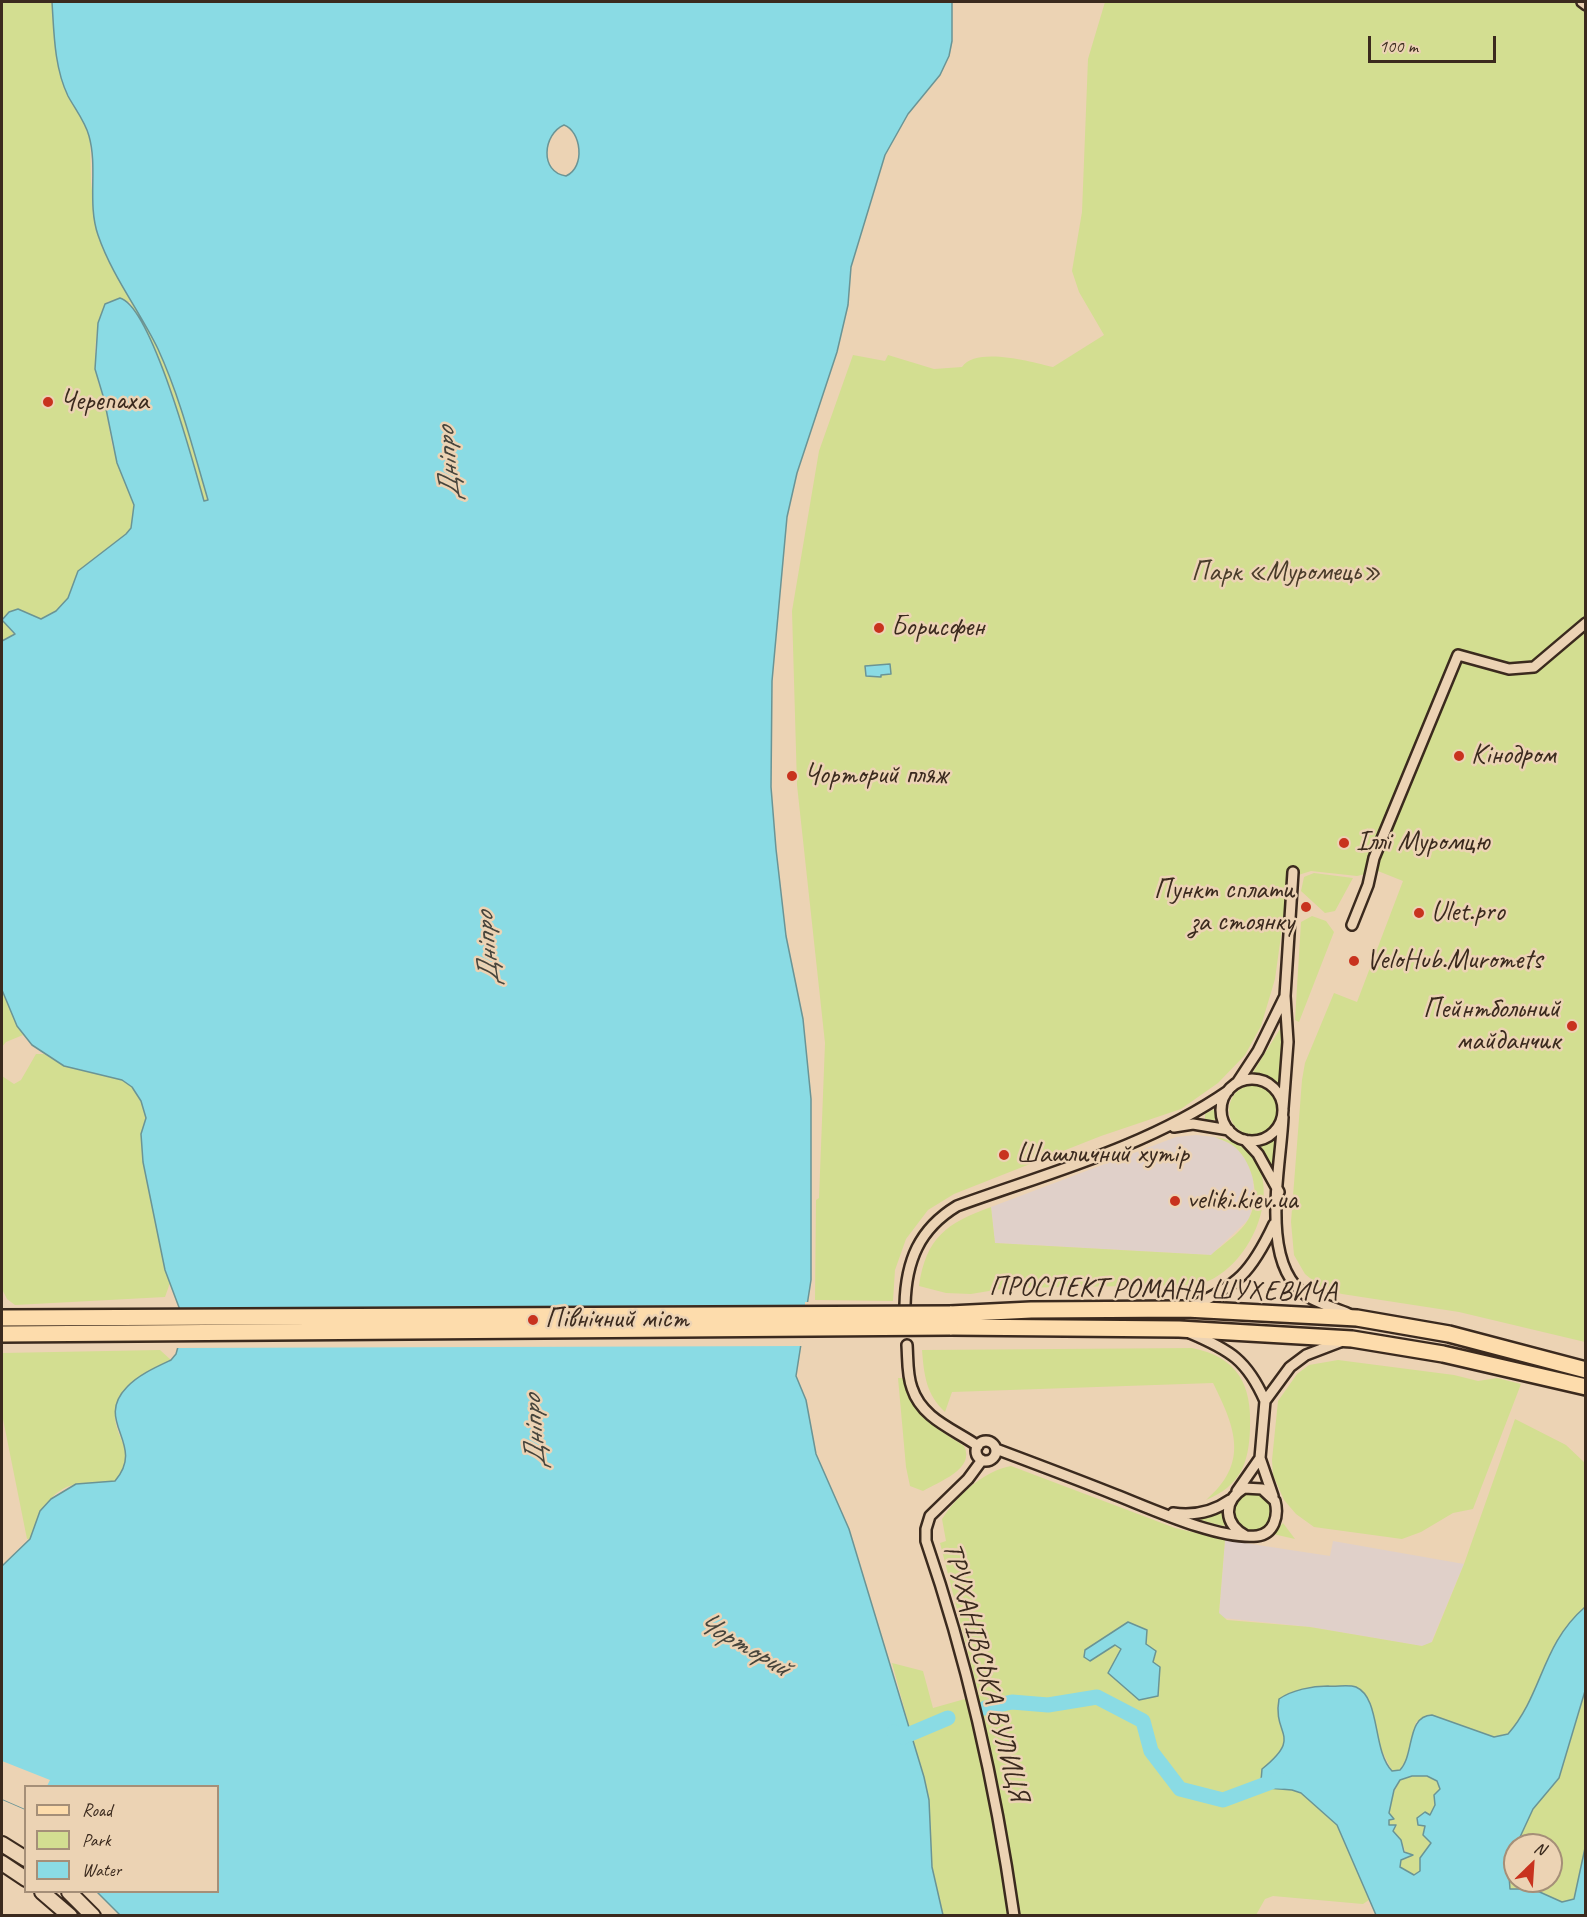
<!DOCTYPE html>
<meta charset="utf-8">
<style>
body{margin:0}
#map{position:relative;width:1587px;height:1917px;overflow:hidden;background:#ecd3b4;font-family:Caveat,sans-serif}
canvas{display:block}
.frame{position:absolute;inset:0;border:3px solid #3b2a1e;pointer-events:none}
.legend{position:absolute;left:24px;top:1785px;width:195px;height:108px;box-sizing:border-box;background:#ecd3b4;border:2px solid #a58f78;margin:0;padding:8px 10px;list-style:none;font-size:18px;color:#3b2a1e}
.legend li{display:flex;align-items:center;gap:12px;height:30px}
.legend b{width:30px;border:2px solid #a58f78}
.north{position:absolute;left:1503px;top:1833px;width:60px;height:60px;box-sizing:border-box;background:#ecd3b4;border:2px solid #a58f78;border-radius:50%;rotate:25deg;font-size:16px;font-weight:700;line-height:24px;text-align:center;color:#3b2a1e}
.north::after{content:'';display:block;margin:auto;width:21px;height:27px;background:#c8321e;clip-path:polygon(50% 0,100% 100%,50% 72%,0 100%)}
.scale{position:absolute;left:1368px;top:36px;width:128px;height:27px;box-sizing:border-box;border:3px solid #3b2a1e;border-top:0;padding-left:8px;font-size:18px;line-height:21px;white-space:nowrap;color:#3b2a1e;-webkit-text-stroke:4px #ecd3b4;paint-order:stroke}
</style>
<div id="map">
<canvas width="1587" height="1917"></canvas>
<div class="frame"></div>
<ul class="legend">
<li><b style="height:8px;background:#fddcac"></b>Road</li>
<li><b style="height:16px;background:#d3de91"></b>Park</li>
<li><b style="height:16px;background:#8adbe4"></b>Water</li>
</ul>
<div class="north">N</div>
<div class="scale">100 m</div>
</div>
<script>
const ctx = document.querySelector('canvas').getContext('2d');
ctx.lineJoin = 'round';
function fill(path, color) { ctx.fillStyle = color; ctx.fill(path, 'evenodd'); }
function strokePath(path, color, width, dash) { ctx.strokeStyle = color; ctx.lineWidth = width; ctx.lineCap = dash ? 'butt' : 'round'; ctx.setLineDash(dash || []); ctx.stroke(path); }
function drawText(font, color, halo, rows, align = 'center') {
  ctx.font = font + ' Caveat,sans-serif'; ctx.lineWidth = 5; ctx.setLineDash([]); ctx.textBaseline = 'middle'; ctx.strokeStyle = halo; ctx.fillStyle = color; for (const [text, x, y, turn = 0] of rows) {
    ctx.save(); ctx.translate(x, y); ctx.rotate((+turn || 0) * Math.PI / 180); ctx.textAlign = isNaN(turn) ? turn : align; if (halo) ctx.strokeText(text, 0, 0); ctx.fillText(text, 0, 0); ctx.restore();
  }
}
fill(new Path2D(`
 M1196 1135 1215 1137 1235 1146 1247 1161 1253 1178 1254 1197 1249 1219 1211 1255 995 1243 991 1207 1176 1137Z
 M1225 1540 1330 1556 1333 1541 1464 1564 1431 1643 1422 1646 1310 1627 1223 1618 1219 1614Z`), '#e0d0c9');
fill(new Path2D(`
 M2 2H52L56 54 68 95 87 127 90 140 91 182 97 233 104 251 158 349 174 388 202 425 208 500 204 501 171 389 130 302 109 301 105 304 98 323 95 349 98 382 104 399 112 445 134 505 131 528 126 534 78 571 68 598 62 606 47 618 7 626 15 635 2 641Z
 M1105 2H1585V1342L1459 1312 1342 1294 1323 1289 1305 1274 1294 1255 1291 1222 1302 1080 1305 1063 1334 993 1357 1002 1403 881 1378 871 1357 876 1311 871 1289 878 1275 979 1261 1026 1245 1055 1218 1083 1181 1109 1101 1136 954 1194 928 1210 906 1239 895 1270 893 1301 815 1300 816 1200 819 1198 825 1043 797 785 792 611 819 451 853 355 885 361 888 355 934 369 962 367C976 346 1032 362 1053 367L1104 335 1079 292 1072 271 1082 212 1088 59Z
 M1314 873 1353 878 1335 911 1325 913 1301 891 1304 877Z
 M1312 916 1326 921 1334 932 1299 1022 1295 1020 1301 922Z
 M2 990 23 1035 6 1042 2 1047Z
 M1280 1029 1285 1032 1282 1086 1263 1075 1252 1074Z
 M36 1054H44L64 1066 122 1080 132 1087 141 1101 146 1118 141 1134 143 1162 170 1283 165 1297 15 1305 7 1299 2 1289V1076L14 1084 21 1080Z
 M1229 1110a25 25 0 1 1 50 0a25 25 0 1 1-50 0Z
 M1218 1107 1221 1120H1205V1114Z
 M1215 1137C1300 1149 1261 1270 1197 1285L1007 1288 971 1294 946 1293 919 1286C926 1237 947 1223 991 1207L995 1243 1211 1255C1222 1245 1242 1232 1249 1218 1261 1197 1253 1164 1236 1148 1231 1143 1222 1140 1215 1137Z
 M1279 1137 1276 1164 1274 1166 1270 1164 1260 1144Z
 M1192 1348C1238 1357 1252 1385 1250 1428 1249 1464 1240 1486 1206 1500 1249 1463 1236 1429 1213 1383L952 1392 945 1412C926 1394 924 1375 922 1350Z
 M160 1350 171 1360C150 1371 113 1389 115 1417 117 1445 140 1452 115 1481 102 1484 90 1482 77 1484 48 1489 40 1516 30 1539H27L2 1414V1353Z
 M1338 1360 1454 1375 1478 1381 1497 1378 1521 1384 1473 1509 1453 1513 1421 1532 1402 1539 1314 1527 1296 1514 1284 1500 1273 1475 1272 1460 1278 1401 1297 1374 1309 1365Z
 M898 1378H904C918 1421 928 1422 964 1446 976 1469 938 1482 923 1491L910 1486 906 1467Z
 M1515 1419 1566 1445 1585 1463V1607L1518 1723 1508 1734 1494 1737 1432 1716 1416 1722 1410 1753 1400 1770 1392 1771 1349 1685 1294 1692 1287 1694 1277 1707 1286 1740 1281 1752 1272 1760 1268 1788 1292 1790 1301 1793 1337 1825 1369 1900 1363 1904 1273 1896 1265 1899 1256 1915H943L932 1867 929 1800 892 1663 923 1671 933 1708 979 1695 940 1543 946 1541 942 1519C957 1496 983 1471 1011 1466L1175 1528 1225 1540 1219 1613 1227 1620 1310 1627 1422 1646 1432 1642 1464 1564Z
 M1233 1512a20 20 0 1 1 40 0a20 20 0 1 1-40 0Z
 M1220 1511 1224 1512 1226 1524 1223 1526 1200 1520Z
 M1283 1523 1295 1539 1273 1534Z
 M1585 1691V1848L1574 1899 1561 1902 1533 1889H1510L1508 1863 1515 1848V1881H1551V1845H1516L1533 1809 1559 1778Z
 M1412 1776H1427L1437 1781 1440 1789 1434 1795 1435 1805 1425 1826 1431 1843 1420 1858V1871L1414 1875 1400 1867 1401 1860 1408 1858 1401 1840 1389 1826 1388 1820 1391 1798 1400 1780Z`), '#d3de91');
const water = new Path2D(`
 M52 2H952V41L949 56 940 75 908 114 885 155 851 267 848 305 837 352 797 473 787 517 772 681 771 787 776 849 786 936 803 1019 811 1099V1280L796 1376 806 1400 816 1454 849 1529 924 1777 929 1800 932 1867 943 1915H120L97 1892H218V1786H26L25 1809 2 1799V1566L30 1539 40 1511 51 1499 76 1484 115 1481C147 1444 93 1422 127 1387 138 1375 156 1367 171 1360L176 1354 181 1336 180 1310 165 1270 143 1162 141 1134 146 1118 141 1101 132 1087 122 1080 64 1066 32 1045 17 1026 2 990V641L15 634 2 620 9 612 18 609 41 619 56 611 68 598 78 571 126 534 131 528 134 505 117 463 104 399 95 369 98 323 105 304 120 298C152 307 194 466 204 501L208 500C193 449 180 397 158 349 139 310 112 276 98 235 87 203 98 168 89 136 85 121 75 109 68 96 54 67 54 32 52 2ZM564 125C581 131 586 167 566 176 539 172 543 134 564 125Z
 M890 664 891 674 881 675V677L866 676 865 666Z
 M1585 1607V1691L1559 1778 1533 1809 1508 1863 1510 1889H1533L1562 1902 1574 1899 1585 1848V1915H1376L1337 1825 1301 1793 1292 1790 1268 1788 1261 1781 1262 1769C1304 1735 1272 1736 1279 1699 1292 1690 1312 1686 1328 1686 1337 1687 1348 1684 1356 1687 1381 1698 1372 1750 1392 1771L1400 1770C1415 1754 1406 1716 1432 1715L1494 1737 1508 1734C1543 1694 1541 1645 1585 1607ZM1412 1776H1427L1437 1781 1440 1789 1434 1795 1435 1805 1430 1815 1425 1812 1417 1818 1418 1825 1425 1826 1423 1835 1431 1843 1420 1858V1871L1414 1875 1400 1867 1401 1860 1413 1855 1404 1852 1401 1840 1393 1831 1396 1825H1389V1820L1394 1819 1389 1813 1394 1790 1400 1780Z
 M1128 1622 1147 1630 1146 1644 1156 1651 1153 1662 1160 1667 1158 1696 1139 1700 1108 1673 1121 1649 1115 1645 1090 1661 1084 1657 1085 1650Z`);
fill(water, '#8adbe4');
strokePath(water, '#6a9495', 1.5);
fill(new Path2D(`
 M805 1302H810L802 1346 175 1348 178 1335 176 1308 805 1305Z
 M2 1761 50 1780 47 1786H26L25 1809 2 1799Z`), '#ecd3b4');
strokePath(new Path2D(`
 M985 1708 1012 1702 1048 1705 1097 1697 1143 1721 1151 1751 1180 1789 1223 1800 1274 1781H1282
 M894 1732 903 1737 948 1718`), '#8adbe4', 15);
const street = new Path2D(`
 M1582 2 1586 5
 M1352 925 1368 885 1374 858 1458 655 1509 669 1534 667 1586 623
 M1221 1110a31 31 0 1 1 62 0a31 31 0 1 1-62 0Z
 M1237 1083 1258 1051 1284 998
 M1283 1108 1288 1042 1285 996 1293 872
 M1283 1117C1281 1167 1258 1264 1307 1296 1319 1304 1336 1308 1349 1314
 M1174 1127 1193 1124 1229 1130
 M1245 1140 1258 1154 1279 1192
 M905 1305C906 1261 919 1229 957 1206 1048 1173 1147 1147 1228 1091
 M1189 1308C1238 1285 1251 1273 1274 1224
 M1190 1333C1230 1350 1247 1360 1265 1401
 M907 1345C908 1359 907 1375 912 1388 922 1419 954 1429 978 1446
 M976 1451a10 10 0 1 1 20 0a10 10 0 1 1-20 0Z
 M996 1449C1036 1464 1076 1479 1116 1495 1152 1509 1219 1540 1257 1536 1274 1534 1279 1516 1275 1501L1262 1489 1244 1488C1222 1502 1224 1524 1246 1536
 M982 1460 968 1479 930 1516 926 1529V1541C968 1663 996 1789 1014 1916
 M1237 1491 1260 1458
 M1273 1496 1260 1458 1265 1401 1290 1367 1306 1355 1340 1342
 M1173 1513C1194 1516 1213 1512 1230 1500`);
const secondary = new Path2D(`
 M2 1844 26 1859
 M2 1863 26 1879
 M42 1892 70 1916
 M69 1892 93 1916`);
const primary = new Path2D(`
 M950 1314 1031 1310 1186 1309 1357 1318 1449 1334 1586 1370
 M950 1327 1179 1329 1352 1339 1443 1354 1586 1387`);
strokePath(street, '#3b2a1e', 14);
strokePath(secondary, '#3b2a1e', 18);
strokePath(primary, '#3b2a1e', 20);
strokePath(street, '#ecd3b4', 9);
strokePath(secondary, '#ecd3b4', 14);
strokePath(primary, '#fddcac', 15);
const primaryBridge = new Path2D(`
 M2 1318 950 1314
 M2 1334 950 1327`);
strokePath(primaryBridge, '#3b2a1e', 20, []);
strokePath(primaryBridge, '#fddcac', 15);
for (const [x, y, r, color] of [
 [48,402,6,"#c8321e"],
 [879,628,6,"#c8321e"],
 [1459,756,6,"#c8321e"],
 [792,776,6,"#c8321e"],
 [1344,843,6,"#c8321e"],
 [1306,907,6,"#c8321e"],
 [1419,913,6,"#c8321e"],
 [1354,961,6,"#c8321e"],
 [1572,1026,6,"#c8321e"],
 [1004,1155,6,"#c8321e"],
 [1175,1201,6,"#c8321e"],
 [533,1320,6,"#c8321e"]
]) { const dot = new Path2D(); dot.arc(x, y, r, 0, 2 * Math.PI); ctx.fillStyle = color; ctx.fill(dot); strokePath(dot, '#ecd3b4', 2); }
drawText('28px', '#3b2a1e', '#ecd3b4', [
 ["Черепаха",60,402],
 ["Борисфен",891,628],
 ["Кінодром",1471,756],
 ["Чорторий пляж",804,776],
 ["Іллі Муромцю",1356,843],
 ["Пункт сплати",1294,891,"right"],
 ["за стоянку",1294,923,"right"],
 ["Ulet.pro",1431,913],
 ["VeloHub.Muromets",1366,961],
 ["Пейнтбольний",1560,1010,"right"],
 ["майданчик",1560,1042,"right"],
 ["Шашличний хутір",1016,1155],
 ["veliki.kiev.ua",1187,1201],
 ["Північний міст",545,1320]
], 'left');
drawText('28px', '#4a3c2a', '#ecd3b4', [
 ["Парк «Муромець»",1286,573]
]);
drawText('28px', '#3b2a1e', '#ecd3b4', [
 ["ПРОСПЕКТ РОМАНА ШУХЕВИЧА",1163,1290,1],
 ["ТРУХАНІВСЬКА ВУЛИЦЯ",985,1672,75]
]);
drawText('italic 30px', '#47453c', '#ecd3b4', [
 ["Дніпро",449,464,-95],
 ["Дніпро",488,949,-95],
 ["Дніпро",535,1432,-94],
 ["Чорторий",743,1645,30]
]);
</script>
